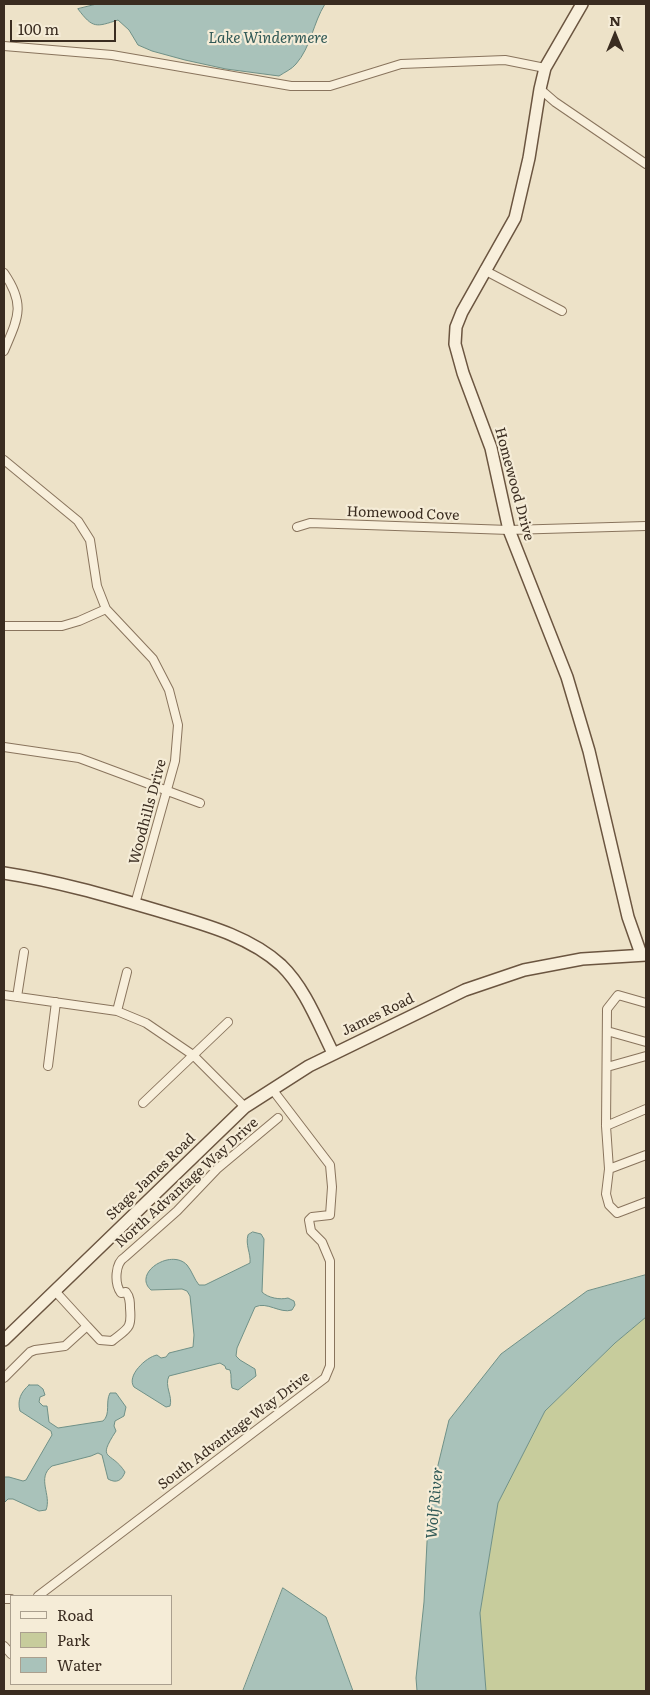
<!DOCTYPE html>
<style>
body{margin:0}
#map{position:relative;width:650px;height:1695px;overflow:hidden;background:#ede2c8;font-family:Literata,serif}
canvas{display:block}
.frame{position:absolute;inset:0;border:5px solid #3a2c20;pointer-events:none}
.legend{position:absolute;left:10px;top:1595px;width:162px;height:90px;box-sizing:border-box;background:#f5ecd7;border:1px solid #aa9f8e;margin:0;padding:6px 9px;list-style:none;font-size:15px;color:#3a2c20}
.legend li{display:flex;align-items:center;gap:10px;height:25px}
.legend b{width:25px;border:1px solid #aa9f8e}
.north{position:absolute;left:590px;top:10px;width:50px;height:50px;-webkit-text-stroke:4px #f5ecd7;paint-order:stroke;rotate:0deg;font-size:14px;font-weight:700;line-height:20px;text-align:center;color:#3a2c20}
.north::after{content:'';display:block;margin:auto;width:18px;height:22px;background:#3a2c20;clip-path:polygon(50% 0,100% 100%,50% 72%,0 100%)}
.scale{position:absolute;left:10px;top:20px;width:106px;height:22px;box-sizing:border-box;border:2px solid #3a2c20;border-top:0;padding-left:6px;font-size:15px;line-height:18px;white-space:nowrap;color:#3a2c20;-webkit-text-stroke:4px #f5ecd7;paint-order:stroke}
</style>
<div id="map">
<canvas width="650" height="1695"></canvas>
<div class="frame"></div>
<ul class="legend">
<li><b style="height:6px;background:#f8efdb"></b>Road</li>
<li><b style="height:14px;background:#c7cc9c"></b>Park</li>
<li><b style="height:14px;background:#a9c2ba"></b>Water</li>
</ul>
<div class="north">N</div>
<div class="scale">100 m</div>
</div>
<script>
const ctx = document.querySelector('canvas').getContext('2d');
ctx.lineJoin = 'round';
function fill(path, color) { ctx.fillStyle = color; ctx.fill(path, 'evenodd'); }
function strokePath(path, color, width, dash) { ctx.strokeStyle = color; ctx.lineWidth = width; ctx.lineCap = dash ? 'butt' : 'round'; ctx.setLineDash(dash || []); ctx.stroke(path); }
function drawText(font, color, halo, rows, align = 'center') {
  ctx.font = font + ' Literata,serif'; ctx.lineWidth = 4.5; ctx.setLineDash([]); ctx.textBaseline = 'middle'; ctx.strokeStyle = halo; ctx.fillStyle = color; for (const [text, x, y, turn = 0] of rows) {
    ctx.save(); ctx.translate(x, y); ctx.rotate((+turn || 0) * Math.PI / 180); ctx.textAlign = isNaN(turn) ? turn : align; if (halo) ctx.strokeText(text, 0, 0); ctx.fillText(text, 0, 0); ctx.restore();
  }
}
fill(new Path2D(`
 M646 1317V1691H486L480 1613 498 1503 545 1411 615 1343Z`), '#c7cc9c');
const water = new Path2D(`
 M97 4H325C313 23 311 47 296 64 292 69 285 72 279 76L226 69 185 60 152 51 138 45 129 30 118 20C96 27 93 29 78 9Z
 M253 1232 261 1234 264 1239 262 1292C268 1298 280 1300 288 1298L294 1301 295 1305 292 1310C280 1314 267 1301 255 1307L237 1348 236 1356 240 1360 255 1369 256 1376 238 1390 232 1388C230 1381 232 1376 230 1370L226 1369 225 1366 220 1363 169 1376C164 1386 173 1396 170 1406L166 1407 134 1387C126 1376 146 1357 157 1355L161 1358 166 1357 169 1353 193 1347 194 1335 190 1296 187 1291 182 1289 151 1290C132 1273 171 1248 187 1265 192 1271 194 1279 199 1285H205L250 1263C251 1253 245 1245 248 1235Z
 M646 1275V1317L615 1343 545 1411 498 1503 480 1613 486 1691H417L416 1678 424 1602 429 1502 449 1420 501 1354 587 1291Z
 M29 1385H38L43 1389 45 1395 40 1397 39 1402 43 1406H47L49 1422 58 1428 103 1421C111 1414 105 1402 110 1393H116L126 1407 124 1416 115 1421 114 1426 116 1431C96 1462 111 1450 125 1472 122 1480 117 1484 108 1479L102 1455 98 1453 91 1456 52 1466C36 1478 52 1495 46 1510L39 1511 13 1499H8L4 1503V1477H9L23 1481 26 1480 52 1435 51 1431 20 1411C17 1400 21 1392 29 1385Z
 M283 1588 326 1617 353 1691H243Z`);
fill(water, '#a9c2ba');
strokePath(water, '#6f9087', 1);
const street = new Path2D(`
 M4 46 112 55 291 86H330L401 64 505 60 545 68
 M540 89 555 102 646 164
 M484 270 562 311
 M4 273C26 305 18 318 4 351
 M4 460 78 521 90 540 97 586 106 609 153 659 169 690 178 725 175 761 135 904
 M297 527 310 523 509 530 646 526
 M4 626H62L79 621 106 609
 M4 747 79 758 200 803
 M4 995 117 1011 146 1023 193 1055 245 1107
 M17 997 24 952
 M646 1003 618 995 607 1009 606 1126 609 1169 606 1194 609 1205 617 1213 646 1202
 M117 1011 127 972
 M607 1031 646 1042
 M48 1066 56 1002
 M607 1067 646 1056
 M143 1103 228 1022
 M606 1126 646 1109
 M609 1169 646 1155
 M55 1291 87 1326
 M4 1378 30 1352 35 1350 65 1346 87 1326 100 1340 112 1341C128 1328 132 1329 130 1308 130 1302 130 1297 126 1292L121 1293C114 1283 115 1263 125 1257L177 1211 217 1169 278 1118
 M38 1596 325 1378 330 1366V1261L322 1242 311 1231 309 1220 312 1217 330 1215 332 1187 330 1165 272 1089
 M4 1599H11
 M4 1646 11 1654`);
const secondary = new Path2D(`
 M582 4 545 68 540 89 529 158 515 218 462 312 456 327 455 344 463 373 491 448 509 530 567 677 589 751 628 917 641 954
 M4 873C56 881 105 895 156 910 198 923 247 934 281 965 305 988 318 1023 333 1053
 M4 1340 245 1107 309 1066 465 990 524 970 582 959 646 955`);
strokePath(street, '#89745d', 10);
strokePath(secondary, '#6b5540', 14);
strokePath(street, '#f8efdb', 8);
strokePath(secondary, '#f8efdb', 11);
drawText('14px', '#3a2c20', '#f5ecd7', [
 ["Homewood Drive",514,484,75],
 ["Homewood Cove",403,514,2],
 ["Woodhills Drive",148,812,-75],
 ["James Road",378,1015,-26],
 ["Stage James Road",151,1177,-44],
 ["North Advantage Way Drive",187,1183,-42],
 ["South Advantage Way Drive",234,1431,-37]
]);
drawText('italic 15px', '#305956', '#f5ecd7', [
 ["Lake Windermere",268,39],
 ["Wolf River",435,1503,-85]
]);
</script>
